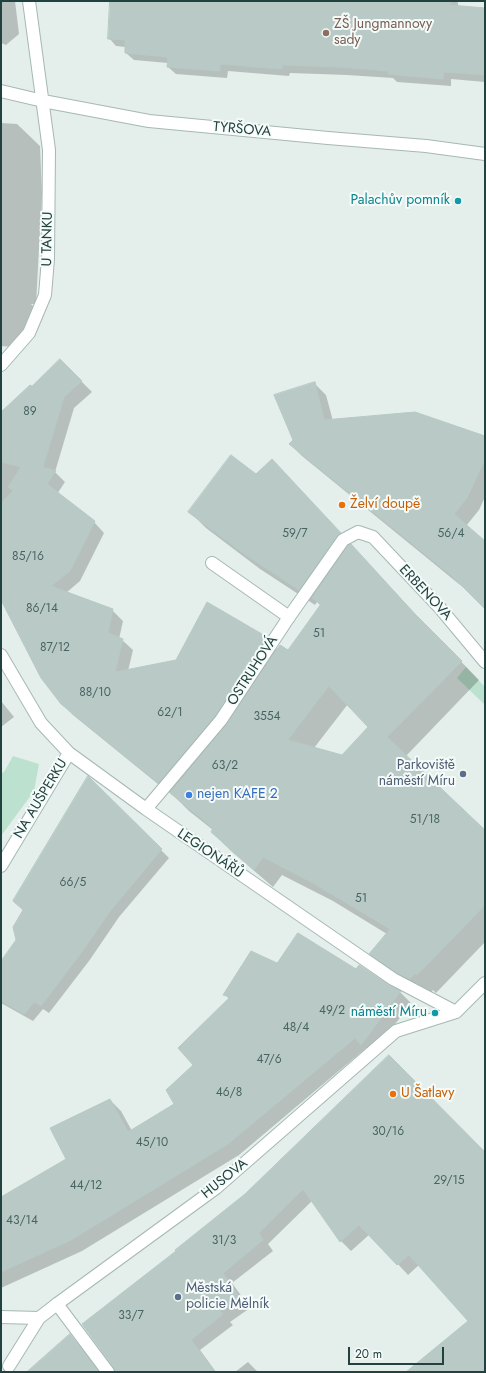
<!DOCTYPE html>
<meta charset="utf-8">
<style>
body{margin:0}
#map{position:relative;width:486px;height:1373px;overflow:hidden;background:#e4efec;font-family:Jost,sans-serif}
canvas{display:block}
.frame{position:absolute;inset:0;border:2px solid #224240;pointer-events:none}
.scale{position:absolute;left:348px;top:1347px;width:96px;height:18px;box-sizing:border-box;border:2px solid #224240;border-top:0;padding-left:5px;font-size:12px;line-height:14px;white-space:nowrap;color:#224240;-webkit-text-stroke:3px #f5fbf9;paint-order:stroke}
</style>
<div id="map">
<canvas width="486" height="1373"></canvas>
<div class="frame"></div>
<div class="scale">20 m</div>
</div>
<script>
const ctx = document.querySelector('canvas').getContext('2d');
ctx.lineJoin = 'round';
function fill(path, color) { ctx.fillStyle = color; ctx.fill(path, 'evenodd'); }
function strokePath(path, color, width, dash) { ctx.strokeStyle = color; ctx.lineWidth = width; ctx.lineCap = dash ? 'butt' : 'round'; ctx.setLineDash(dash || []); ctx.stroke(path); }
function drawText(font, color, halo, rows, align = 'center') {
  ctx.font = font + ' Jost,sans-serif'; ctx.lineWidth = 4; ctx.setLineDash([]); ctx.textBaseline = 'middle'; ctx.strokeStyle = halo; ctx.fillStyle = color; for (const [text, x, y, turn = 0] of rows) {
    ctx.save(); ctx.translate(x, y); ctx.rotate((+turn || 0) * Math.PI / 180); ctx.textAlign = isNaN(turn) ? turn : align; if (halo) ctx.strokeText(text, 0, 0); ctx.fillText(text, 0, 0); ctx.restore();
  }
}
fill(new Path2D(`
 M466 667 485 687V705L457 678Z
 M13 756 39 764 34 791 1 836V773L4 772Z`), '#bce1ce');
fill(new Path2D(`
 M1 1H15L19 34 6 45 1 43Z
 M111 1H456L458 3V7L485 9V82L451 79V86L397 82 393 78 347 75 290 73 289 76 228 71 227 78 176 74 168 67V63L134 60 126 53V47L116 46 109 38Z
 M1 123 17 124 40 146 42 194 36 304H31L35 308 25 348 1 346Z
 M60 360 92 392 74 408 55 472 65 482 57 494 94 522 104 533 80 581 66 593 112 610 123 621 119 639 122 640 133 650 128 671 177 661 266 638 278 650 288 651 321 606 317 602 315 605 260 569 206 528 190 512 256 475 272 460 433 633 479 680 406 756 485 831V942L436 993 433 990 428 997 389 972 371 954 387 934 333 901 282 875 273 887 230 850 212 832 213 830 189 811 170 792 169 793 73 715 62 704 1 598V414L32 388ZM348 704 369 727 342 756 314 748Z
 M314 383 326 395 333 421 485 437V497L479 510 466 526 485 542V608L465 589 302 456 290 444 295 440Z
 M1 701 14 717 1 727Z
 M89 778 169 858 119 917 89 961 49 1013 43 1009 33 1021 1 1003V963L17 940 24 911Z
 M277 964 356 970 400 992 411 1003 372 1055 366 1048 239 1155 82 1251 1 1288V1205L68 1160 110 1100 121 1111 132 1131 176 1105 229 999 225 994Z
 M485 1154V1372H408L469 1321 419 1265 408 1275 370 1234 351 1251 341 1241 312 1201 268 1244 273 1251 232 1283 250 1308 230 1322 233 1325 200 1350 216 1372H116L177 1252 245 1195Z
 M70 1336 80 1346 100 1372H29Z
 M248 1362 258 1372H235Z`), '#0003');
const building = new Path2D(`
 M110 1H450V5L485 8V75L444 72 443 79 388 74V71L338 67 282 65V69L220 64V71L167 67 168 57 125 53V40L108 39Z
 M60 359 82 381 64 397 43 467 56 471 47 484 95 521 70 571 51 586 113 609 108 633 123 639 115 672 176 660 207 602 267 637 215 716 158 783 61 704 41 678 1 600V503L13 491 8 487 21 467 1 462V412L30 385 32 386Z
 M315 382 324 420 415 412 485 436V459L467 498 454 514 485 541V609L452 576 289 444 293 440 274 395Z
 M231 455 256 474 272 459 341 533 337 536 299 590 243 553 188 512Z
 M351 544 414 613 462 661 387 737 485 830V905L417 975 415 973 410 979 397 973 369 954 390 929 313 883 263 857 254 870 211 832 213 828 170 793 227 724 280 645 288 650 321 604 312 598 348 546ZM329 686 368 727 342 755 288 740Z
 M88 776 162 849 111 910 81 953 41 1006 34 1002 24 1014 1 1001V961L16 940 13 927 23 910 13 901Z
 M298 933 356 969 359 965 389 985 401 991 361 1045 355 1038 228 1144 71 1240 1 1272V1197L66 1159 50 1128 110 1099 128 1132 174 1104 166 1090 193 1065 178 1048 230 997 223 995 251 951 277 963Z
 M389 1055 485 1152V1372H406L468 1321 409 1255 397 1265 359 1225 340 1242 303 1189 259 1233 263 1240 223 1273 240 1298 220 1311 223 1314 191 1340 215 1372H115L114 1368 82 1324 176 1251 175 1250 245 1194Z
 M70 1334 99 1372H27Z`);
fill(building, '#b9cac6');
strokePath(building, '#b6c9c5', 1);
const service = new Path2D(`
 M212 563 289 617
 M57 1304 108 1372`);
const minor = new Path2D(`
 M43 101 149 121 328 138 426 146 485 154
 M1 365 29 333 45 295 48 259 49 150 29 1
 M1 655 41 723 69 753 146 809 393 979 456 1012
 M146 809 221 720 289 617 343 540 358 532 373 537 440 608 485 662
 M1 866 69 753
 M1 1317 39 1318
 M9 1366 39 1318 57 1304 216 1188 396 1031 456 1012 485 983`);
const tertiary = new Path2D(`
 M1 91 43 101`);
strokePath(service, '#a6b8b5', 14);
strokePath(minor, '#a6b8b5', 14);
strokePath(tertiary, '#a6b8b5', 14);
strokePath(service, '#fff', 12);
strokePath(minor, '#fff', 12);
strokePath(tertiary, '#fff', 12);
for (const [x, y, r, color] of [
 [326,33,4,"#8d6e63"],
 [458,201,4,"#0f9aa8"],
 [342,505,4,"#e8710a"],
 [463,774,4,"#5c6f8a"],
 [189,795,4,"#3f7fe0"],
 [435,1013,4,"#0f9aa8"],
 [393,1094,4,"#e8710a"],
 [178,1297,4,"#5c6f8a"]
]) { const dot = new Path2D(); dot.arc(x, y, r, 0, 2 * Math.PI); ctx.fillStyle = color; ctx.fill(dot); strokePath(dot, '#f5fbf9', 1.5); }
drawText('12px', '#486462', null, [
 ["89",30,412],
 ["59/7",295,534],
 ["56/4",451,534],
 ["85/16",28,557],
 ["86/14",42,609],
 ["51",319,634],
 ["87/12",55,648],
 ["88/10",95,693],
 ["62/1",170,713],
 ["3554",267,717],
 ["63/2",225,766],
 ["51/18",425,820],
 ["66/5",73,883],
 ["51",361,899],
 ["49/2",332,1011],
 ["48/4",296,1028],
 ["47/6",269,1060],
 ["46/8",229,1093],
 ["30/16",388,1132],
 ["45/10",152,1143],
 ["29/15",449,1181],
 ["44/12",86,1186],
 ["43/14",22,1221],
 ["31/3",224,1241],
 ["33/7",131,1316]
]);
drawText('14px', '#785e54', '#f5fbf9', [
 ["ZŠ Jungmannovy",334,25],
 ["sady",334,41]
], 'left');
drawText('14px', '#224240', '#f5fbf9', [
 ["TYRŠOVA",242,130,5],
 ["U TANKU",48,239,-89],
 ["ERBENOVA",425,593,47],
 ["OSTRUHOVÁ",253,671,-57],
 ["NA AUŠPERKU",41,799,-59],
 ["LEGIONÁŘŮ",210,854,34],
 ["HUSOVA",225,1179,-39]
]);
drawText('14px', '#0d838f', '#f5fbf9', [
 ["Palachův pomník",450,201],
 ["náměstí Míru",427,1013]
], 'right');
drawText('14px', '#c56008', '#f5fbf9', [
 ["Želví doupě",350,505],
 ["U Šatlavy",401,1094]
], 'left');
drawText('14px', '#4e5e75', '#f5fbf9', [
 ["Parkoviště",455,766],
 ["náměstí Míru",455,782],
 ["Městská",186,1289,"left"],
 ["policie Mělník",186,1305,"left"]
], 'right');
drawText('14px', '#366cbe', '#f5fbf9', [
 ["nejen KAFE 2",197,795]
], 'left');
</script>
